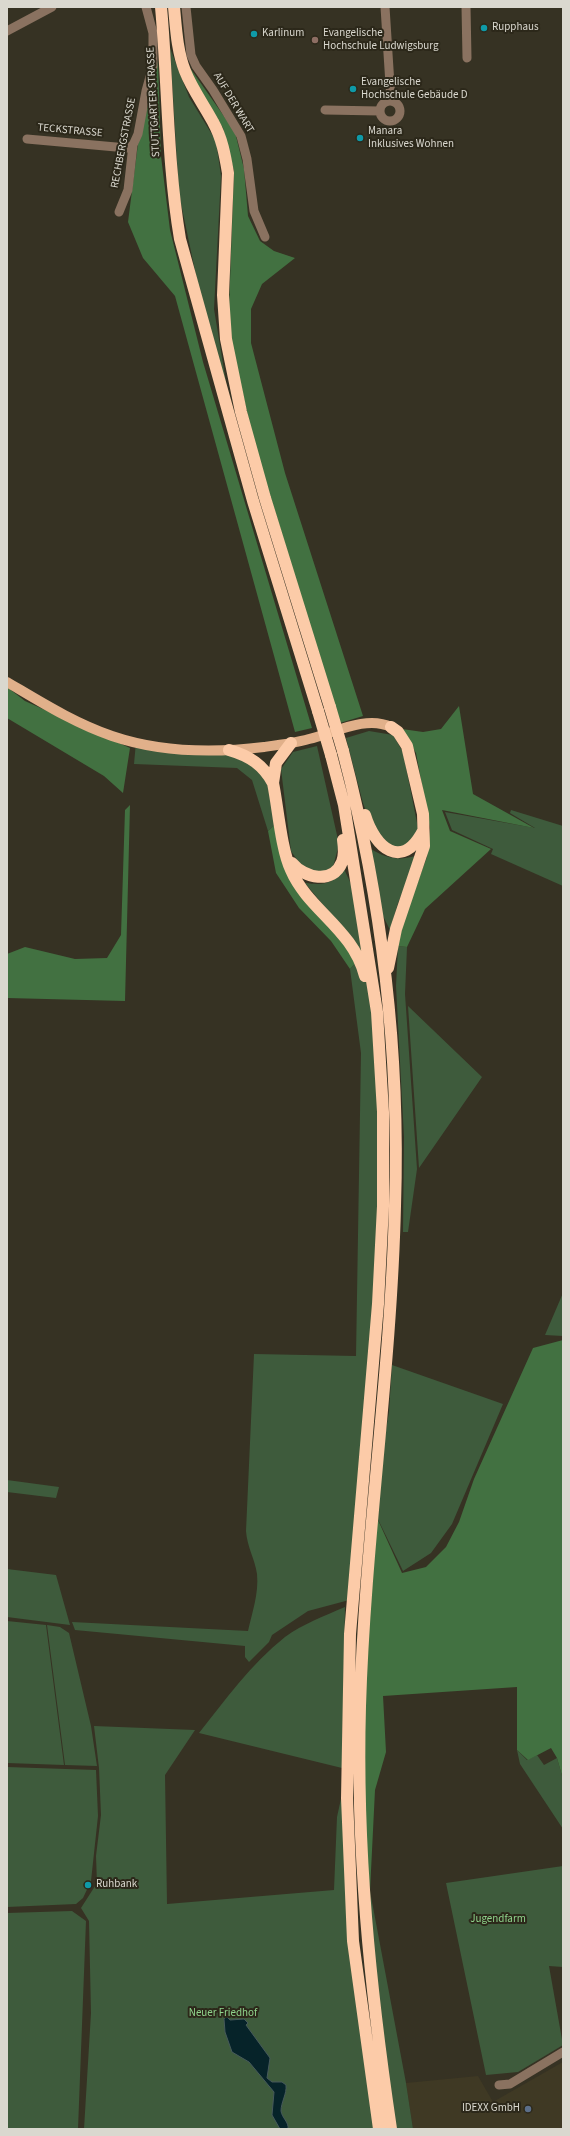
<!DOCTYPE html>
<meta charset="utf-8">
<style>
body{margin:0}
#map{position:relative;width:570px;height:2136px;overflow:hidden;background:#363223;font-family:"Source Sans 3",sans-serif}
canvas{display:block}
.frame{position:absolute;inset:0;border:8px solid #dad8cf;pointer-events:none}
</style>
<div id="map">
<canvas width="570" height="2136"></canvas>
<div class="frame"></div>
</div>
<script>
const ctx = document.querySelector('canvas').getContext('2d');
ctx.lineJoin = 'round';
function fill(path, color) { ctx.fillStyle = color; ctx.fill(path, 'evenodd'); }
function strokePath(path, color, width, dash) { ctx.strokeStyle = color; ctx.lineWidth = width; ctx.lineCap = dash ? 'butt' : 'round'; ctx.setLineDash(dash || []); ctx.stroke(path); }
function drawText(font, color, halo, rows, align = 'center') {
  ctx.font = font + ' "Source Sans 3",sans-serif'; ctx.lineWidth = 4; ctx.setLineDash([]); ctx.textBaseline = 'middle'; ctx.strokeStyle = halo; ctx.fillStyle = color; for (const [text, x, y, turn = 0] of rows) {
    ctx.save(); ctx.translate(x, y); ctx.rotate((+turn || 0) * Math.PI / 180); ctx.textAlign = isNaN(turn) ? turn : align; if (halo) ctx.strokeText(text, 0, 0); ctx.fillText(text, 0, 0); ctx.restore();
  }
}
fill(new Path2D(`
 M563 2062V2129H413L406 2083 478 2076 493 2102Z`), '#3f3924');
fill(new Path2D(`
 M170 48 189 97 216 141 221 176 214 309 229 400 198 285 179 194Z
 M369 731 393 735 403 752 418 828 411 843 403 847 389 846 374 834 363 803 346 738Z
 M136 742 229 750 268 774 280 820 268 831 252 780 237 768 134 764Z
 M317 746 339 844 333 867 318 874 302 867 291 851 281 769 293 752Z
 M511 810 563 826V886L491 854 493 849 452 830 445 812 535 828 510 813Z
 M371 849C387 859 400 861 418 855L398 903 390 930 382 914Z
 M344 869 352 886 364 958 349 936 305 883C323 885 332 885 344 869Z
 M398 946 407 947 405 994 417 1169 408 1232H403L404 1137 396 986Z
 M359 959 377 1012 383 1206 353 1599 308 1611 272 1635 269 1642 249 1662 245 1657V1646L75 1630 72 1622 248 1631C252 1613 259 1593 257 1574 255 1559 247 1547 246 1531L254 1354 356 1356 361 1053 350 969Z
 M408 1006 482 1077 419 1168Z
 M563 1293V1336L545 1335Z
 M392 1365 503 1404 452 1524 431 1553 403 1571 373 1509 389 1412Z
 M7 1480 59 1487 56 1498 7 1492Z
 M7 1569 56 1575 70 1625 7 1617Z
 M345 1607 342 1768 199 1733C225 1700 251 1664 285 1637 303 1624 324 1616 345 1607Z
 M7 1621 46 1625 64 1765 7 1763Z
 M47 1625 60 1627 69 1633 91 1726 97 1766 65 1765Z
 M94 1726 195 1730 165 1775 167 1904 334 1890 337 1817 347 1771 349 1872 379 2129H84L91 2013 89 1921 81 1908 97 1883 96 1856 101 1815 99 1768Z
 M517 1750 527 1760 537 1755 544 1765 557 1758 563 1779V1829L520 1764Z
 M7 1767 96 1770 98 1816 91 1881 83 1898 76 1904 7 1907Z
 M563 1866V1967L549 1966 563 2045 518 2072 486 2075 446 1883Z
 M370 1891 406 2083 413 2129H391L377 2034Z
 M72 1911 86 1921 78 2129H7V1913Z`), '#3e5b3c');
fill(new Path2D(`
 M158 61 161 156 170 230 203 362 312 728 295 732 175 296 143 258 128 222 138 144Z
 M188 65 235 132 244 169 248 216 260 241 274 251 295 258 262 284 251 309V343L285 473 363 716 340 723 254 443 232 345 229 309 234 171 223 128 194 81Z
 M7 687 25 701 130 748 123 793 104 776 7 718Z
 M459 706 473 794 534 828 442 810 450 831 491 849 425 909 407 947 398 946 403 922 427 857 430 828 416 753 402 729 423 732 441 729Z
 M130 805 125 1001 7 998V954L25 947 75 959 107 958 121 935 125 810Z
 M280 820 291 870 359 959 350 969 331 941 299 908 276 873 268 831Z
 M563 1340V1779L557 1758 551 1748 528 1760 517 1750V1687L383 1696 386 1752 375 1790 370 1891 359 1793 373 1509 402 1573 426 1567 446 1547 459 1522 474 1479 533 1348Z`), '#427141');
const water = new Path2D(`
 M227 2017 230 2020 244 2019 248 2023 246 2025 270 2058 267 2078 272 2082H282L286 2085C287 2094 281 2102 281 2111 282 2118 289 2122 288 2129H280L272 2115 274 2092 249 2062 232 2052 225 2032 224 2019Z`);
fill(water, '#062329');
strokePath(water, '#46595b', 1);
strokePath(new Path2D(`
 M186 7 191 55 196 66 213 90 241 136 247 159 254 211 265 237
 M385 7 391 100
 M466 7 467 58
 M7 31 52 7
 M380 111a10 10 0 1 1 20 0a10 10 0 1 1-20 0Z
 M325 110 380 111
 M27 139 127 148 133 145
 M119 212 128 190 133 145 138 134 146 91 153 66V33L146 7
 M499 2085 510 2084 563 2052`), '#8a7260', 9);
strokePath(new Path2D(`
 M7 682C41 702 74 723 112 736 159 752 215 753 264 747 279 745 295 743 309 739 334 733 366 715 391 727`), '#e1b08a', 10);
strokePath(new Path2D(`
 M161 7C168 84 167 162 180 239L253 501 318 711
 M174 7C176 28 177 51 185 71 192 89 204 105 213 122 222 138 225 155 228 173L223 295 226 339 241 412 265 498 330 707
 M229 750C250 756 263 765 273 783 278 807 281 849 291 870 308 910 353 929 365 976
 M343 751C382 900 400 1053 395 1206 391 1373 365 1539 360 1706 356 1850 370 1987 391 2129
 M331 755 344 805 377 1012 383 1112V1206L378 1304 350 1634 347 1798 353 1941 379 2129
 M273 783 276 763 291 743
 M365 815C375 848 402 871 423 831
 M292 863C304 878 333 885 342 862 345 855 344 847 343 840
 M388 968 396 929 424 846 423 814 407 746 398 732 391 727`), '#fccba8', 12);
strokePath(new Path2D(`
 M330 707 343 751
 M318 711 331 755`), '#fccba8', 12);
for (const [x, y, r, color] of [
 [484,28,4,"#0f9aa8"],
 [254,34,4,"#0f9aa8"],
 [315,40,4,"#8d6e63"],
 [353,89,4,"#0f9aa8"],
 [360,138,4,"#0f9aa8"],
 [88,1885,4,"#0f9aa8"],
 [528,2109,4,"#5c6f8a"]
]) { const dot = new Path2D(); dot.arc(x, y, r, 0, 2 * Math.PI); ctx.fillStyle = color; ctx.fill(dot); strokePath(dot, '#2c281a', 1.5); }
drawText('11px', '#dad8cf', '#2c281a', [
 ["Rupphaus",492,28],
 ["Karlinum",262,34],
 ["Evangelische",323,34],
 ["Hochschule Ludwigsburg",323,47],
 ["Evangelische",361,83],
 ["Hochschule Gebäude D",361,96],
 ["Manara",368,132],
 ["Inklusives Wohnen",368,145],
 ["Ruhbank",96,1885],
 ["IDEXX GmbH",520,2109,"right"]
], 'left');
drawText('11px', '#dad8cf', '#2c281a', [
 ["STUTTGARTER STRASSE",154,102,-93],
 ["AUF DER WART",233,103,59],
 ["TECKSTRASSE",70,131,5],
 ["RECHBERGSTRASSE",124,143,-79]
]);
drawText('11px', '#8fd48c', '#2c281a', [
 ["Jugendfarm",498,1920],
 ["Neuer Friedhof",223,2014]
]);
</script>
